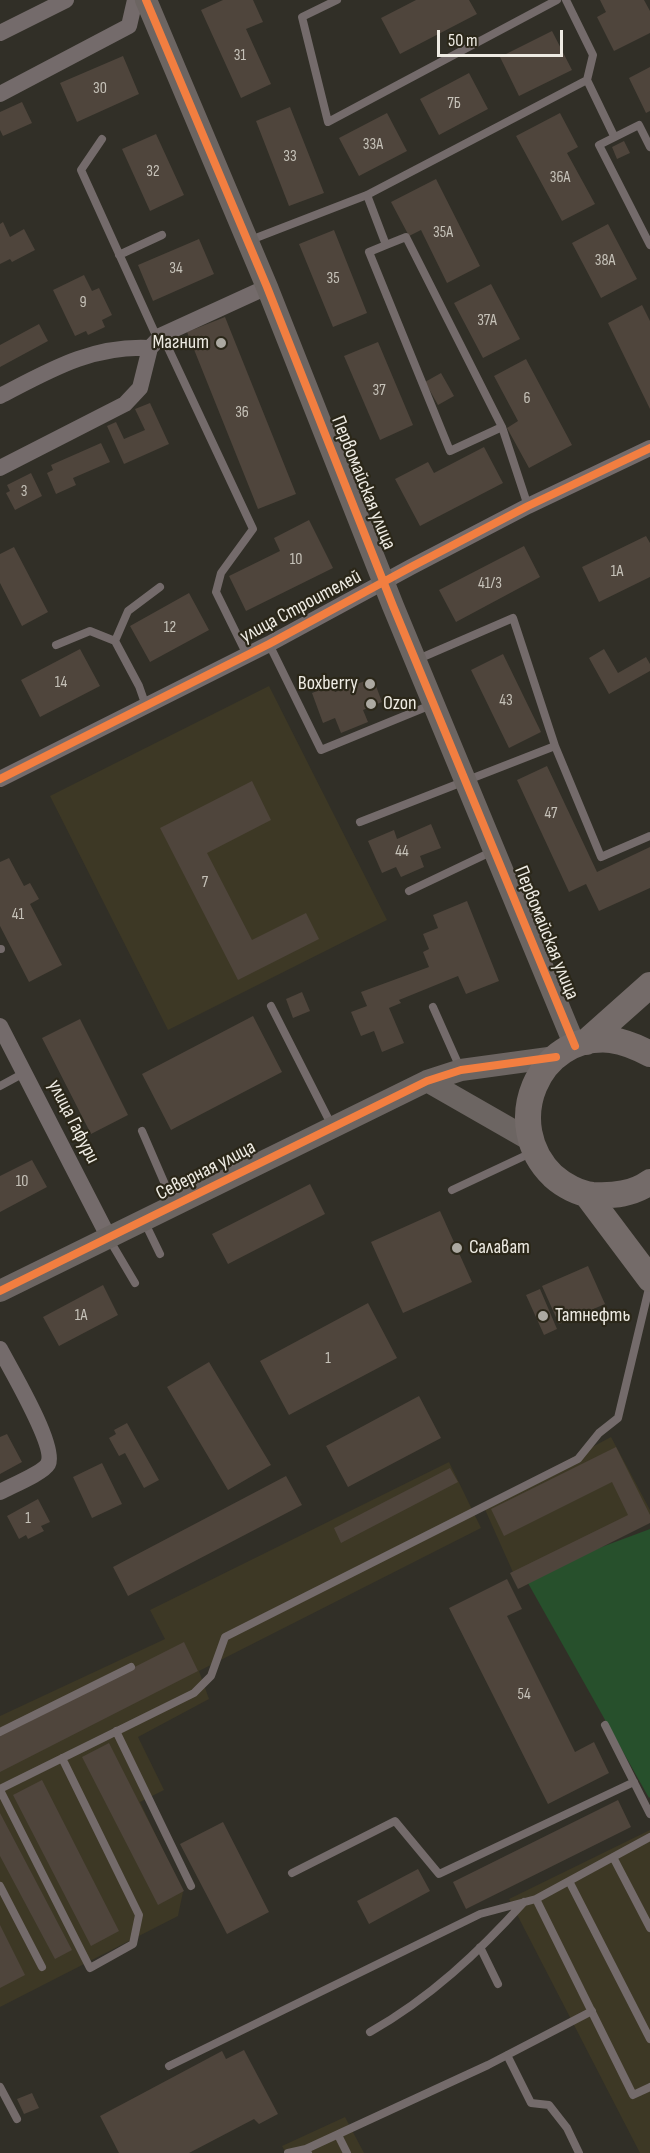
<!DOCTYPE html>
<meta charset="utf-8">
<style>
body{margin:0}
#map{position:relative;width:650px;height:2153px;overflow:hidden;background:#312f27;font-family:"Sofia Sans Condensed",sans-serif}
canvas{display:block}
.scale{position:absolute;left:437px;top:30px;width:126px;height:27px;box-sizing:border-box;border:3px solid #eeebe3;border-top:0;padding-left:8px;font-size:18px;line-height:21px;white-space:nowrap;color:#eeebe3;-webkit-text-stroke:4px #2b2719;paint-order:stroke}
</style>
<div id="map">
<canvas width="650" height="2153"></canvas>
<div class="scale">50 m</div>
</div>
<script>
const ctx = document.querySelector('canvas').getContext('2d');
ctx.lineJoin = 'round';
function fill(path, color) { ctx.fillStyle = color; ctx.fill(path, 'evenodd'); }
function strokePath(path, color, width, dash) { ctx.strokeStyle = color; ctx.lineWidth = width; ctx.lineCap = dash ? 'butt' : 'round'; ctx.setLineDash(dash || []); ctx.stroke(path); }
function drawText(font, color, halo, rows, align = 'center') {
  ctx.font = font + ' "Sofia Sans Condensed",sans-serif'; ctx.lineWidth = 4.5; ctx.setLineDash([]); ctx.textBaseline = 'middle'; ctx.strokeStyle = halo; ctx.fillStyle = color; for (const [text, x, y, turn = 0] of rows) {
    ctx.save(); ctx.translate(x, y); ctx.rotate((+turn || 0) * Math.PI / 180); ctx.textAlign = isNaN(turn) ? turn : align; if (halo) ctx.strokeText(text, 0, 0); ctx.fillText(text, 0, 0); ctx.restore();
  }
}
fill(new Path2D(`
 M269 686 387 920 168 1030 50 796Z
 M611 1437 650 1510V1520L520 1588 483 1505Z
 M449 1462 481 1528 199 1671 209 1699 138 1737 164 1790 140 1802 183 1892 178 1916 0 2007V1716L165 1639 150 1610Z
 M650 1830V2153H640L509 1899Z
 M345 2117 364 2153H286L282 2146Z`), '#3d3825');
fill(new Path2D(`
 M650 1529V1797L649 1798 524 1576Z`), '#27502c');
fill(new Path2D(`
 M223 0H253L263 22 246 29 271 84 241 98 201 10Z
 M416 0H469L477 14 400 54 381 18Z
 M600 0H644L650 11V33L614 51 597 17 606 12Z
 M552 31 572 70 519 96 500 57Z
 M123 56 139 94 77 122 60 83Z
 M650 67V111L646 113 629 78Z
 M469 73 488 109 439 135 420 99Z
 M22 102 32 123 3 136 0 130V112Z
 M290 107 324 193 289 206 256 121Z
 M387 113 407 151 359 176 339 138Z
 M560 113 578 147 567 153 595 204 562 221 516 136Z
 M156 134 184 195 150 211 122 149Z
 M624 141 630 153 617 159 612 147Z
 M436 179 480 266 447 283 421 230 409 236 391 202Z
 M3 222 10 237 24 229 35 250 12 262 10 259 0 264V224Z
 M608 224 637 279 601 298 572 243Z
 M334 230 367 313 333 327 299 244Z
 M199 239 214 274 153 301 138 265Z
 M84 275 92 291 99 288 112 315 102 320 105 327 88 335 86 331 75 336 53 290Z
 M491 284 520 339 483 358 454 303Z
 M642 305 650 321V409L608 323Z
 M225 317 296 494 258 509 187 332Z
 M39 324 48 341 0 367V345Z
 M378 342 413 425 380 440 344 356Z
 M526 359 572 445 529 468 507 428 518 421 494 376Z
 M441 373 454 396 438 405 425 382Z
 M150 403 169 444 124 464 107 426 116 422 124 439 145 430 135 409Z
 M101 443 110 462 73 478 76 485 56 494 47 473 53 470 51 465Z
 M484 447 503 483 420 526 395 479 428 462 434 473Z
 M31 473 42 496 15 510 6 493 10 491 7 485Z
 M309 520 333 568 246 611 229 576 280 551 274 538Z
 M646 536 650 543V577L599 602 582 567Z
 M524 546 540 577 456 622 439 590Z
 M14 547 48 612 22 626 0 583V554Z
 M189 593 209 630 150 662 130 626Z
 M80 649 100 686 40 717 21 680Z
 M604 649 618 673 646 657 650 664V671L609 694 589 658Z
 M503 654 541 732 509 748 471 670Z
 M373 678 382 702 363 710 368 722 341 733 335 718 323 723 312 693 332 685 335 692Z
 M547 766 597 872 650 847V888L599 911 586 884 569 892 517 780Z
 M252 781 271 820 207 853 252 940 306 913 319 939 238 980 160 828Z
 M431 824 441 848 420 856 424 867 401 877 396 867 382 873 368 841 394 830 397 839Z
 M9 858 24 886 30 883 39 899 30 904 62 965 29 982 0 926V862Z
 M467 901 499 981 466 994 458 976 399 1000 401 1003 389 1008 404 1043 382 1052 374 1031 361 1036 351 1012 367 1006 361 992 429 967 423 952 429 949 423 934 438 928 433 915Z
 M302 992 310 1011 293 1018 286 999Z
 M253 1016 282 1072 171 1130 142 1074Z
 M80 1019 128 1115 91 1134 42 1038Z
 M32 1160 47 1187 0 1212V1176Z
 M310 1184 325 1214 228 1264 212 1234Z
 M440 1211 472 1282 403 1313 371 1242Z
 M588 1266 605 1304 559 1324 542 1286Z
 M103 1285 118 1315 59 1346 43 1317Z
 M540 1289 557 1329 544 1335 526 1295Z
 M368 1303 397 1358 289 1415 260 1361Z
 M209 1362 271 1465 228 1490 167 1387Z
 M419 1396 441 1438 348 1487 326 1446Z
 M127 1423 159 1480 144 1488 125 1453 119 1456 109 1438 116 1434 114 1430Z
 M7 1434 22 1462 0 1474V1437Z
 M616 1447 650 1515V1523L518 1589 510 1573 628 1515 612 1482 504 1536 491 1509Z
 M102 1463 122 1504 92 1518 73 1477Z
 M450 1468 458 1482 341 1543 334 1528Z
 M286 1476 302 1505 128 1596 113 1567Z
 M38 1499 50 1522 41 1526 44 1531 28 1539 26 1535 19 1539 7 1516Z
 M507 1579 522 1609 507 1616 575 1752 594 1742 609 1773 548 1804 449 1608Z
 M184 1642 198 1671 0 1772V1735Z
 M109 1743 184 1891 158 1905 82 1757Z
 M42 1780 119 1931 91 1946 13 1795Z
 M618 1800 631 1827 466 1909 453 1882Z
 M0 1813 72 1950 55 1959 0 1856Z
 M223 1822 269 1912 227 1934 180 1844Z
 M418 1869 430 1891 369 1924 357 1901Z
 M0 1925 25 1975 0 1988Z
 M244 2050 278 2114 259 2124 254 2119 189 2153H119L100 2116 222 2051 226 2059Z
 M32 2093 39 2108 24 2114 17 2099Z`), '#4f453c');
strokePath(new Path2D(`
 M337 0 302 17 328 122 557 0
 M587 80 614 136
 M102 139 81 170 154 331 162 335 253 529 221 573 216 592 247 655
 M650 147 639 125 599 145 650 245
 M367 195 386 245 369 252 450 451 502 427 406 237 386 245
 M248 241 367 195 587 80 593 55 566 0
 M119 255 162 235
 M502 427 528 506
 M269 644 321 750 431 705
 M56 645 90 631 115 641
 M416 660 513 618 555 746 601 857 650 836
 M146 706 139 686 115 641 128 611 160 587
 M360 822 555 746
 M409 891 493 851
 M0 949H1
 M271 1006 332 1126
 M433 1007 461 1070
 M0 1086 24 1073
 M142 1131 174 1205
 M452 1190 533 1152
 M145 1223 160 1254
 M109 1239 135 1283
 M605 1725 650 1814
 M116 1731 191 1886
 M0 1732 131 1667
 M0 1789 194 1693 211 1676 225 1637 578 1459 599 1433 618 1418 650 1284
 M0 1790 90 1968 133 1944 139 1915 62 1758
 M650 1837 536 1899 633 2095 650 2087
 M613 1857 650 1928
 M292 1873 395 1821 439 1874 634 1782
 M569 1881 650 2039
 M0 1886 42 1967
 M480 1947 498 1984
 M370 2032C430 1998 479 1952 524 1902
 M507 2055 531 2103 549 2105 567 2128 579 2153
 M169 2066 480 1914 536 1899
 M0 2087 17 2119
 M338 2135 347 2153
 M288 2153 306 2149
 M308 2153 306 2149 488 2065 592 2011`), '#746b6b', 8);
strokePath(new Path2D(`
 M0 33 66 0
 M0 94 129 26 135 0
 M0 396C50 370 92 345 150 348
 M0 468 125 404 140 388 150 348 162 335 267 287
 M0 779 269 644 411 567 528 506 650 448
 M0 1026 109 1238
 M0 1349C10 1368 57 1447 48 1464 43 1473 11 1486 0 1492`), '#746b6b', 16);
strokePath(new Path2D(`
 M146 0 267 287 393 606 575 1046
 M427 1081 530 1140
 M0 1291 427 1081 461 1070 556 1057`), '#6c6562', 22);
strokePath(new Path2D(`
 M586 1042 650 985
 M650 1054C637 1047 626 1042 611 1040 537 1033 500 1125 553 1176 563 1185 579 1194 593 1195 614 1196 633 1194 650 1182
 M587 1195 650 1279`), '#746b69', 26);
strokePath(new Path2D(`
 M146 0 267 287 393 606 575 1046
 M0 779 269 644 411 567 528 506 650 448
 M0 1291 427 1081 461 1070 556 1057`), '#f27e40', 8);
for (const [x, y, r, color] of [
 [221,343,6,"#aca9a1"],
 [370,684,6,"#aca9a1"],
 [371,704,6,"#aca9a1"],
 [457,1248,6,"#aca9a1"],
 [543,1316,6,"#aca9a1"]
]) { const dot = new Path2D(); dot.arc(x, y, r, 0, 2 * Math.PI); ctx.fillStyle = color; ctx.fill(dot); strokePath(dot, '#2b2719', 2); }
drawText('16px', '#c6c2b9', null, [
 ["31",240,56],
 ["30",100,89],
 ["7Б",454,104],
 ["33А",373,145],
 ["33",290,157],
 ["32",153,172],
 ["36А",560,178],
 ["35А",443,233],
 ["38А",605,261],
 ["34",176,269],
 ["35",333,279],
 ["9",83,303],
 ["37А",487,321],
 ["37",379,391],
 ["6",527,399],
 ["36",242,413],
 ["3",24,492],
 ["10",296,560],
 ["1А",617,572],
 ["41/3",490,584],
 ["12",170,628],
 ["14",61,683],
 ["43",506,701],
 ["47",551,814],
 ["44",402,852],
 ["7",205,883],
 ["41",18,915],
 ["10",22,1182],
 ["1А",81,1316],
 ["1",328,1359],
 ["1",28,1519],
 ["54",524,1695]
]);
drawText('20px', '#eeebe3', '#2b2719', [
 ["Магнит",209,343,"right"],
 ["Boxberry",358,684,"right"],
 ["Ozon",383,704],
 ["Салават",469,1248],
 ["Татнефть",555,1316]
], 'left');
drawText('20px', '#eeebe3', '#2b2719', [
 ["Первомайская улица",363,483,68],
 ["улица Строителей",301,607,-28],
 ["Первомайская улица",546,933,68],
 ["улица Гафури",73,1122,63],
 ["Северная улица",206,1171,-27]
]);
</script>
